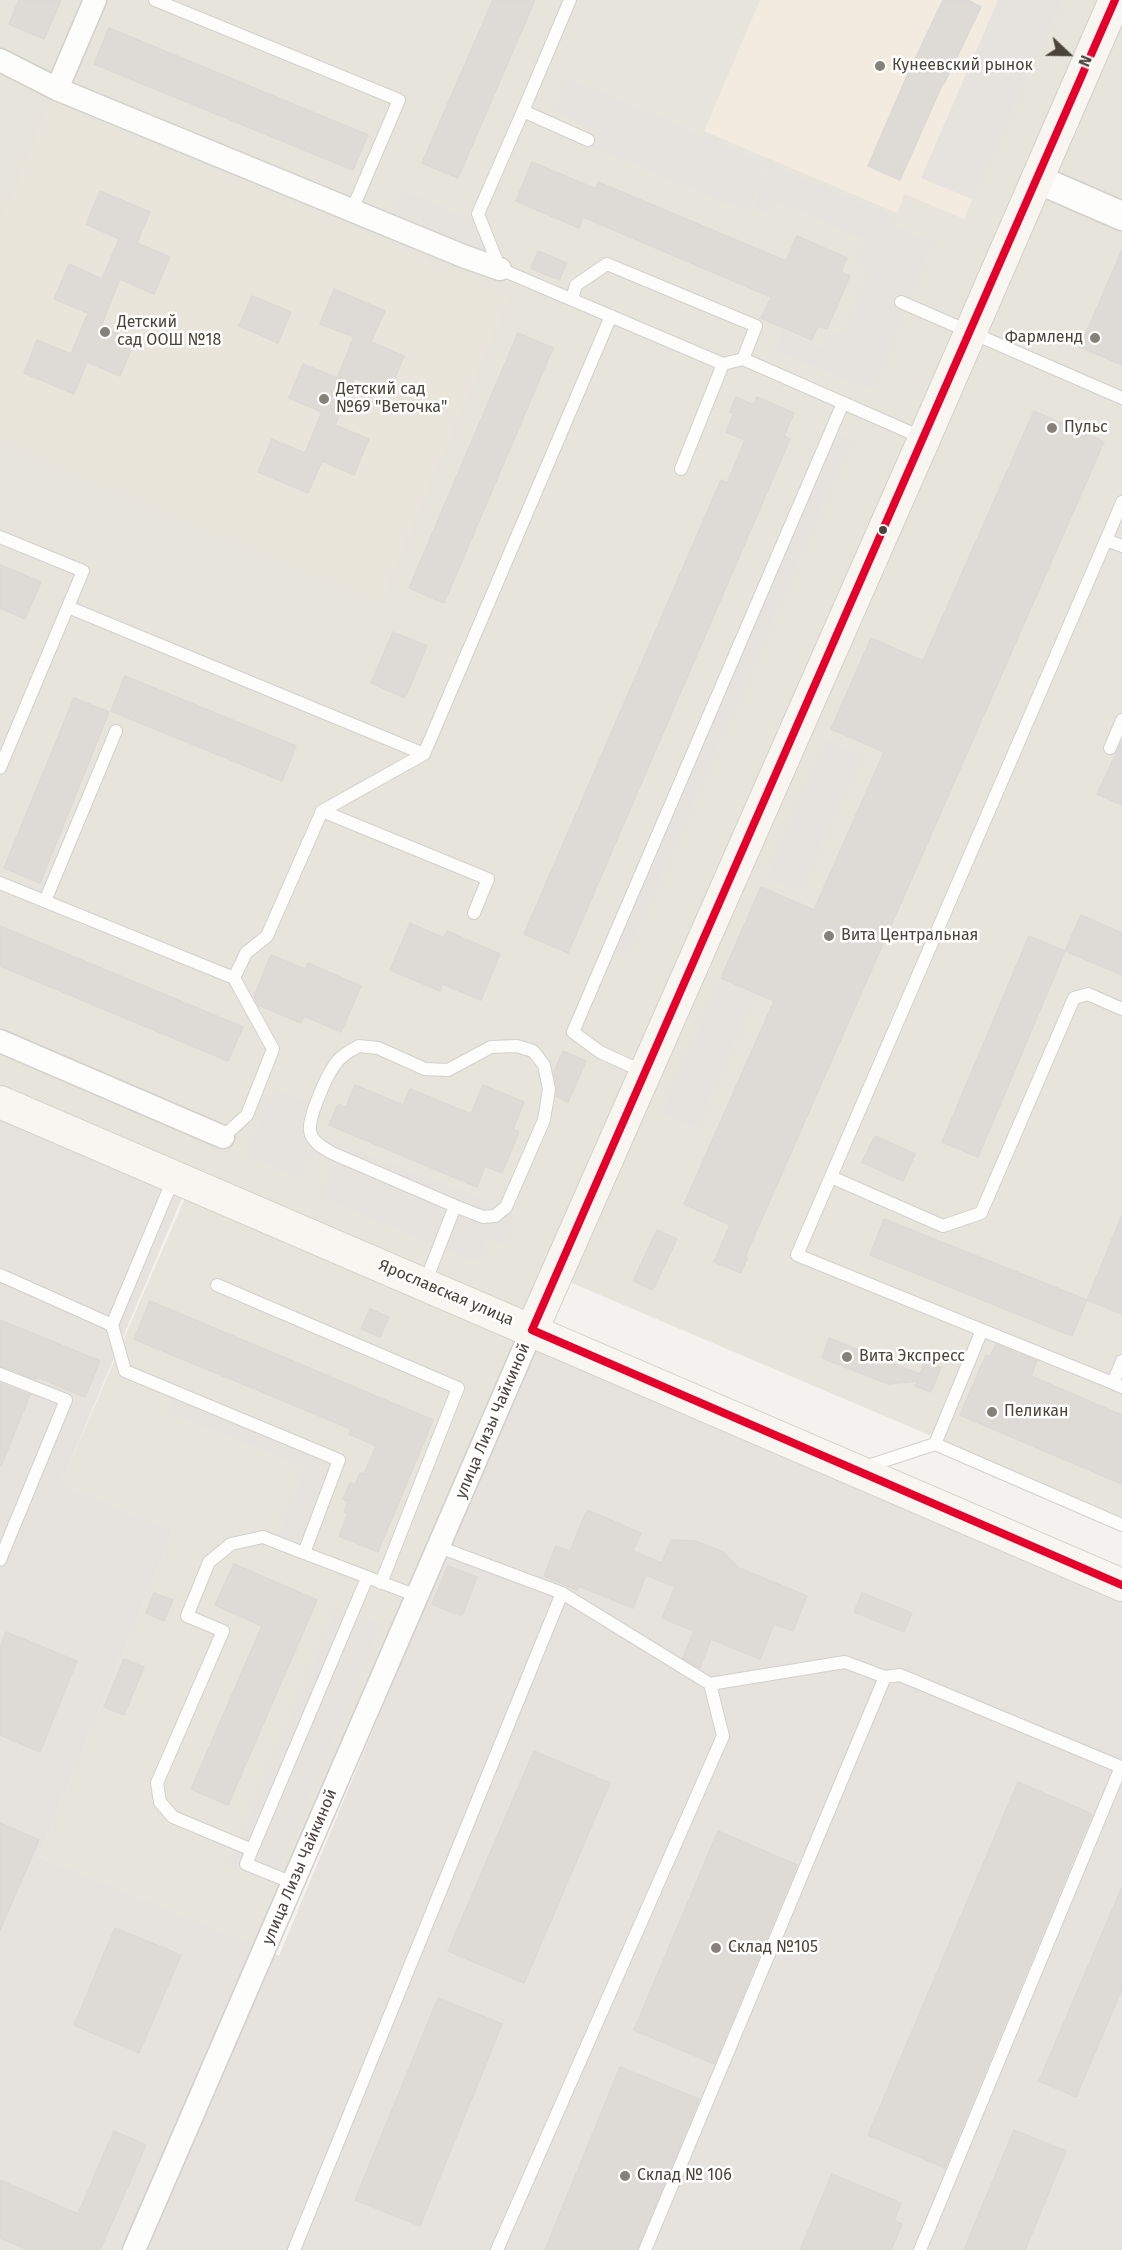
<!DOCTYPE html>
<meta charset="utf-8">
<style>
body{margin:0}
#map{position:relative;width:1122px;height:2250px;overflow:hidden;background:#f4f2ee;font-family:"Fira Sans",sans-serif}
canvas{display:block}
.north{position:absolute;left:1038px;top:24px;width:60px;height:60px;-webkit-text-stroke:4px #fff;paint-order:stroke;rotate:112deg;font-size:16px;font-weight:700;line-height:24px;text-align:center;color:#4b4439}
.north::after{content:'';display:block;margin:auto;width:21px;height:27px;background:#4b4439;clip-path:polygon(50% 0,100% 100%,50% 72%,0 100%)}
</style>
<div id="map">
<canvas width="1122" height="2250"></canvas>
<div class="north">N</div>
</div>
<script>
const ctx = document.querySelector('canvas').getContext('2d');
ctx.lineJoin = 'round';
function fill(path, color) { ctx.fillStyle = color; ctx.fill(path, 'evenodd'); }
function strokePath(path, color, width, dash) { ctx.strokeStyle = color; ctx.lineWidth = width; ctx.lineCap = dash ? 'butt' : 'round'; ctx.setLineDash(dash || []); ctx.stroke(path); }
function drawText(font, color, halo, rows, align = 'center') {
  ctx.font = font + ' "Fira Sans",sans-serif'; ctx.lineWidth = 5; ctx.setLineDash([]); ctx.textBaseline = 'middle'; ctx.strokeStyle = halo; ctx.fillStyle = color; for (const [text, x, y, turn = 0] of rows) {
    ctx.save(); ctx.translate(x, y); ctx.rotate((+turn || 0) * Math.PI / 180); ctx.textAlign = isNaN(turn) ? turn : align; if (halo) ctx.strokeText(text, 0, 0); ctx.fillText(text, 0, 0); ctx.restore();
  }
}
fill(new Path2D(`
 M0 0H1098L528 1315 0 1089Z
 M1122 2V1517L567 1281Z
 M188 1191 524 1332 253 1946 39 1856 173 1531 61 1483Z`), '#e7e4dc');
fill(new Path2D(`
 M760 0H1057L964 219 905 194 897 213 704 131Z`), '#f3ebdf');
fill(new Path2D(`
 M0 1111 185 1191 61 1483 173 1531 39 1856 279 1956 535 1341 1122 1597V2250H0Z`), '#e6e2de');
fill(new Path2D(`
 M50 103 510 296 380 603 0 442V222Z`), '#eae5da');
fill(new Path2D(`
 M998 0H1063L972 199 921 178Z
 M569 78 767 163 747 212 593 147 600 131 554 112Z
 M770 164 893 216 890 225 933 243 872 390 774 351 783 330 822 348 830 331 843 337 871 272 857 265 867 241 774 200 767 214 753 208Z
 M403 190 472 220 485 256 391 218Z
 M838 433 852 439 627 957 613 950Z
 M827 739 862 755 800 892 766 877Z
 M721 978 756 993 697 1128 661 1113Z
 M274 1087 324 1108 313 1134 506 1207 514 1218 503 1245 488 1239 478 1263 322 1198 336 1164 317 1156H312L303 1163 298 1177 245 1155Z
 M173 1397 332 1460 297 1549 276 1540 305 1467 167 1412Z
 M652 1408 952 1532 927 1594 846 1560 854 1541 828 1530 807 1580 637 1510 648 1482 625 1472Z
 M540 1425 586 1446 536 1567 489 1548Z
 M938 1597 1122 1676V1727L919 1641Z
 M449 1603 534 1613 386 1960 312 1926Z
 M337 1605 382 1624 273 1884 228 1865Z
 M565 1617 696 1698 708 1737 693 1773 526 1711Z
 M836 1675 870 1684 798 1852 704 1814 735 1737 729 1696Z
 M786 1935 884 1976 770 2250H655Z
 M214 2130 307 2169 271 2250H165Z`), '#e6e3df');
const building = new Path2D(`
 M19 0H61L44 39 9 24Z
 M493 0H535L458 178 422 163Z
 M943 0H968L981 7 944 84 943 83 900 180 868 166 907 76Z
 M109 28 368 135 353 170 94 64Z
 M532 162 596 189 598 182 786 261 797 236 847 258 841 272 850 276 827 329 818 326 812 340 761 318 771 297 583 217 579 228 516 201Z
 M100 191 150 212 137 243 170 257 154 294 120 279 101 326 135 341 120 376 87 362 74 394 24 373 37 340 71 354 88 313 54 299 69 264 102 279 119 239 86 224Z
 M1122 250V365L1080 347Z
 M538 251 567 263 559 280 531 268Z
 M334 289 385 311 371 342 404 356 389 393 355 378 335 425 369 439 354 475 322 461 308 493 258 472 272 439 305 453 322 412 289 398 303 364 337 378 354 337 320 324Z
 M252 296 291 312 278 343 239 326Z
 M518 333 553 348 444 603 409 588Z
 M736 397 754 405 757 397 794 413 784 436 790 439 568 953 524 934 721 480 727 483 745 440 726 432 734 413 730 412Z
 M1034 411 1104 442 745 1257 747 1258 741 1273 714 1262 730 1225 684 1204 774 1001 721 978 761 887 814 910 884 752 831 729 871 638 923 661Z
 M0 565 41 582 25 619 0 608Z
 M393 632 427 646 405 698 371 683Z
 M125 676 296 746 282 781 111 711Z
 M74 698 109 712 40 883 4 868Z
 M1122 741V805L1097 794Z
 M1081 915 1122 933V975L1065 951Z
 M410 923 444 938 447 931 500 954 481 1000 442 984 440 991 390 970Z
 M0 926 243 1027 228 1061 0 966Z
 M1029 936 1065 951 978 1157 942 1142Z
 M271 955 305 969 308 963 361 986 341 1032 304 1016 301 1023 258 1005 254 997Z
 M563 1051 586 1061 568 1102 556 1096 557 1088 554 1072Z
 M355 1085 403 1105 410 1089 471 1114 483 1085 524 1102 513 1129 519 1132 502 1173 485 1166 477 1187 329 1125 338 1104 346 1107Z
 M875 1136 915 1154 903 1181 862 1162Z
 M1122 1215V1314L1087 1300Z
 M884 1219 1087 1300 1072 1336 870 1255Z
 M657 1230 677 1239 653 1290 633 1281Z
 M150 1301 433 1420 378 1552 339 1536 348 1514 344 1512 348 1501 343 1499 350 1483 355 1485 360 1473 364 1474 376 1446 349 1434 351 1429 134 1339Z
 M370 1309 389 1317 380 1337 361 1329Z
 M0 1320 100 1361 85 1397 37 1377 36 1379 0 1366Z
 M829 1338 920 1374 925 1361 941 1367 931 1392 915 1386 918 1381 888 1384 822 1358Z
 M996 1344 1037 1361 1031 1376 1122 1415V1484L960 1415 986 1355 990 1357Z
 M0 1383 30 1395 1 1466H0Z
 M587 1510 641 1533 633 1551 662 1563 671 1540 695 1541 723 1552 739 1568 807 1596 793 1631 774 1624 760 1659 711 1639 700 1668 683 1658 694 1631 662 1618 675 1587 646 1575 633 1608 579 1586 577 1590 544 1576 556 1546 570 1551Z
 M234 1564 317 1600 228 1805 191 1789 262 1626 215 1605Z
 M448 1566 477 1577 462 1616 432 1604Z
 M154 1593 173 1600 164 1621 146 1613Z
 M862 1593 912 1613 904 1632 854 1612Z
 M6 1632 77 1661 40 1752 0 1735V1647Z
 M124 1659 144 1667 124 1715 104 1707Z
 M534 1751 610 1783 524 1983 448 1951Z
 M1018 1782 1092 1814 945 2168 868 2135Z
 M0 1823 39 1840 0 1930Z
 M718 1831 797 1865 714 2064 634 2030Z
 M1122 1887V1989L1076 2097 1039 2081Z
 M115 1928 181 1955 139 2053 74 2025Z
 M438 1998 502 2024 420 2226 355 2200Z
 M620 2067 699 2099 637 2250H545Z
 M1014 2130 1066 2151 1025 2250H964Z
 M114 2131 146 2145 100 2250H28L0 2238V2180L78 2214Z
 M832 2174 901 2203 894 2221 902 2224 891 2250H800Z`);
fill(building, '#dedbd6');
strokePath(building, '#dcd9d4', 1.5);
const service = new Path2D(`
 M155 0 399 100 352 210
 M523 111 570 0
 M588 140 523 111 478 214 500 269 723 364 743 359 923 438
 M572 299 576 285 607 264 756 326 743 359
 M901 302 1122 398
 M681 469 723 364
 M1122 502 1106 540 1122 546
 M0 537 83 571 0 768
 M68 607 424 754
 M1110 748 1122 720
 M322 811 488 879 474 913
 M0 883 234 978
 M45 901 116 731
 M359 1046 378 1048 425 1069 448 1070 491 1047 517 1046 533 1051 544 1065 549 1089 544 1120 506 1207 495 1216 483 1217 455 1206 332 1153C323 1148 312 1142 310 1131 308 1118 326 1077 334 1066 340 1056 350 1051 359 1046Z
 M644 1072 600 1052 573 1032 843 403
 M223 1137 247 1115 273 1049 234 978 246 953 267 936 322 811 424 754 611 316
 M174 1177 112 1325 125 1371 339 1460 304 1553 417 1596
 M831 1177 943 1226 981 1213 1074 998 1088 994 1122 1009
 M0 1275 112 1325
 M425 1283 455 1206
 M217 1285 458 1388 381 1583
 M982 1330 1113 1383
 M1122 1361 1113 1383 1122 1387
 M0 1374 66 1400 0 1560
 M935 1444 982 1330 797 1255 1106 540
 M862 1468 935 1444 1122 1525
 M439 1547 562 1593 710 1684 845 1662 885 1677 645 2250
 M885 1677 900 1675 1121 1767 920 2250
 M252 1850 173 1817 160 1802 157 1783 223 1631 187 1616 209 1562 231 1544 263 1537 304 1553
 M293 1883 246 1864 367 1578
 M294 2250 562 1593
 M497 2250 723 1736 710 1684`);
const minor = new Path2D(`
 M0 60 57 89 463 256 500 269
 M57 89 95 0
 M0 1041 223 1137
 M134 2250 532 1330`);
const tertiary = new Path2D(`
 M1037 179 1122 216`);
const secondary = new Path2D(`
 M0 1102 1122 1585
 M532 1330 924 439 1115 0`);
strokePath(service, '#d2d0cb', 14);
strokePath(minor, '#d2d0cb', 25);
strokePath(tertiary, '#d2d0cb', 31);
strokePath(secondary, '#d3cfc5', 34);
strokePath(service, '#fdfdfc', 12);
strokePath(minor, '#fdfdfc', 22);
strokePath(tertiary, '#fdfdfc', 28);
strokePath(secondary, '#f7f6f1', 32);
strokePath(new Path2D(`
 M532 1330 1115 0
 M532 1330 1122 1585`), '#e4002b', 8);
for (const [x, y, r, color] of [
 [880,66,6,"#868178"],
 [105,332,6,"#868178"],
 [1095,338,6,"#868178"],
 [324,399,6,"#868178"],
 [1052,428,6,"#868178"],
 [883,530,5,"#4b4439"],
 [829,936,6,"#868178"],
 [847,1357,6,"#868178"],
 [992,1412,6,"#868178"],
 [716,1948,6,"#868178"],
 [625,2176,6,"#868178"]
]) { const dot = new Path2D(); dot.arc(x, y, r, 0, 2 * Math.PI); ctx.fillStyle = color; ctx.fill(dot); strokePath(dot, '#fff', 2); }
drawText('16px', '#4b4439', '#fff', [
 ["Кунеевский рынок",892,66],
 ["Детский",117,323],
 ["сад ООШ №18",117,341],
 ["Фармленд",1083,338,"right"],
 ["Детский сад",336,390],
 ["№69 \"Веточка\"",336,408],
 ["Пульс",1064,428],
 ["Вита Центральная",841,936],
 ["Вита Экспресс",859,1357],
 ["Пеликан",1004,1412],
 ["Склад №105",728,1948],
 ["Склад № 106",637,2176]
], 'left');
drawText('16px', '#4b4439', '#fff', [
 ["Ярославская улица",446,1293,23],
 ["улица Лизы Чайкиной",493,1421,-67],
 ["улица Лизы Чайкиной",300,1867,-67]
]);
</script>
